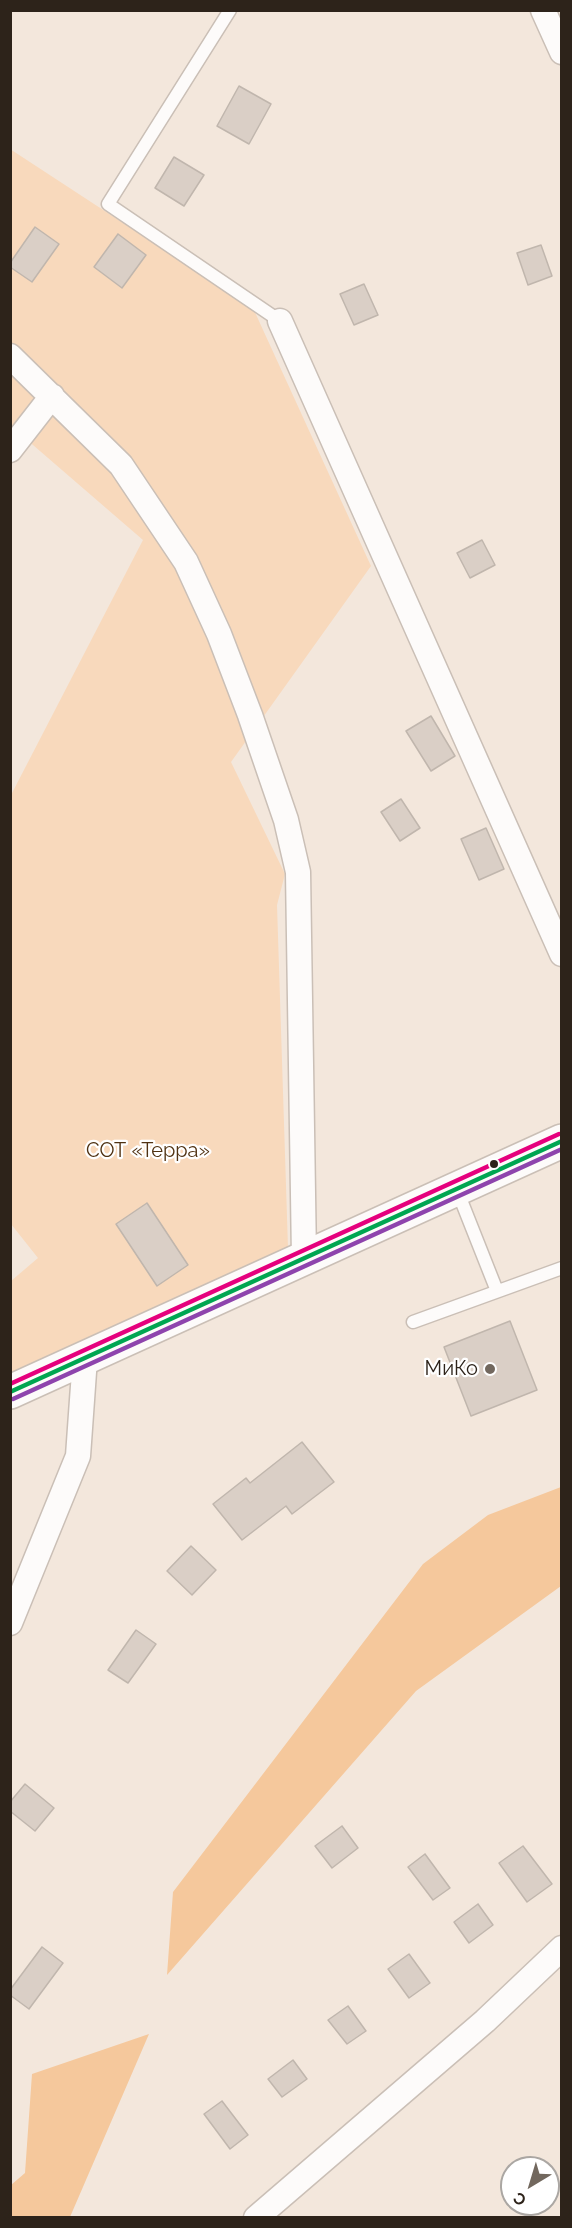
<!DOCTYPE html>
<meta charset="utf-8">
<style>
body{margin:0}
#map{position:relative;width:572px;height:2228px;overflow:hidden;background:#f3e7dc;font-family:Raleway,sans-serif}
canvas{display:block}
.frame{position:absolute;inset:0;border:12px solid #2d231a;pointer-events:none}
.north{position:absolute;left:500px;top:2156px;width:60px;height:60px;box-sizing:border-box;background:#fff;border:2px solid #aba7a3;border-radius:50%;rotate:218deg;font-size:16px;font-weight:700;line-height:24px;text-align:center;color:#2d231a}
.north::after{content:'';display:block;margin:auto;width:21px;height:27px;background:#72685e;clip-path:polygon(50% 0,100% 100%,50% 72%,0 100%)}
</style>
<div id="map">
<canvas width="572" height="2228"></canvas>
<div class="frame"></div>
<div class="north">С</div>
</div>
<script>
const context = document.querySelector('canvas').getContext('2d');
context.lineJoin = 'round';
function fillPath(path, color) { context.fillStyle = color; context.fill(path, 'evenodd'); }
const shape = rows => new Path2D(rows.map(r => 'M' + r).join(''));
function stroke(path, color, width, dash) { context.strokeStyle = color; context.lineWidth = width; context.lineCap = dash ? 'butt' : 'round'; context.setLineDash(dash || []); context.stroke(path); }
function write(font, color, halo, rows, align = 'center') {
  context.font = font + ' Raleway,sans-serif'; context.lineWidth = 4.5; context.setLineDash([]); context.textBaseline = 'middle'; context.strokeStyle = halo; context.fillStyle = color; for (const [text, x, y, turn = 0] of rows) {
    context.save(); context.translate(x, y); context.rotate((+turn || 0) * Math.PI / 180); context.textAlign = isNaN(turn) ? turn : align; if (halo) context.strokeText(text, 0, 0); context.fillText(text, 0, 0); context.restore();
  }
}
fillPath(shape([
 [10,149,253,308,371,566,231,762,285,874,277,905,288,1248,11,1376,11,1281,38,1258,11,1224,11,795,143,540,11,426]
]), '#f8d9bc');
fillPath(shape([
 [561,1487,561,1586,416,1691,167,1975,173,1892,423,1564,488,1515],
 [149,2034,70,2217,11,2217,11,2185,25,2173,32,2074]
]), '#f5c89c');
const building = shape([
 [239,86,271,104,249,144,217,126,239,86],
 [174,157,204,175,184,206,155,188,174,157],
 [35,227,59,244,32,282,10,267,10,263,35,227],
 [118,234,146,255,122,288,94,267,118,234],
 [541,245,552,276,528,285,517,253,541,245],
 [364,284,378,315,354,325,340,294,364,284],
 [482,540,495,565,470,578,457,553,482,540],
 [431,716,455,756,431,771,406,731,431,716],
 [401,799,420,828,400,841,381,812,401,799],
 [486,828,504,869,479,880,461,839,486,828],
 [147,1203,188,1265,157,1286,116,1224,147,1203],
 [510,1321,537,1390,471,1416,444,1347,510,1321],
 [302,1442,334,1482,292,1514,286,1506,242,1540,213,1504,246,1478,250,1483,302,1442],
 [191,1546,216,1570,192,1595,167,1571,191,1546],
 [136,1630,156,1644,128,1683,108,1670,136,1630],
 [25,1784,54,1808,35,1831,10,1811,10,1802,25,1784],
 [342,1826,358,1848,332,1868,315,1846,342,1826],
 [523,1846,552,1884,527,1902,499,1863,523,1846],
 [425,1854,450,1888,433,1900,408,1867,425,1854],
 [478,1904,493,1925,469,1943,454,1922,478,1904],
 [42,1947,63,1963,29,2009,10,1995,10,1990,42,1947],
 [409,1954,430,1983,409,1998,388,1969,409,1954],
 [348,2006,366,2031,347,2044,328,2020,348,2006],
 [293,2060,307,2079,282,2097,268,2079,293,2060],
 [222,2101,248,2135,230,2149,204,2114,222,2101]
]);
fillPath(building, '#dacfc6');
stroke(building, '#c0b6ad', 1.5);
const lane = shape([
 [230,10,108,204,280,321],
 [457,1190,497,1291],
 [413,1322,562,1268]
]);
const street = shape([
 [543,10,562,52],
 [280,321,562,954],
 [10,356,121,465,186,562,219,634,250,715,286,820,298,872,304,1258],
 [10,450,52,396],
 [10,1623,78,1456,85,1358],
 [256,2218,485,2021,562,1948]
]);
const secondary = shape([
 [10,1392,562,1141]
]);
stroke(lane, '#cabfb6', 15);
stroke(street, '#cabfb6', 27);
stroke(secondary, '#cabfb6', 36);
stroke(lane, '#fdfbfa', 12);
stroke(street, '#fdfbfa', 24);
stroke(secondary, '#fdfbfa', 33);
stroke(shape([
 [10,1392,562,1141]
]), '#00a651', 4.5);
stroke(shape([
 [13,1399,562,1149]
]), '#8e44ad', 4.5);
stroke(shape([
 [10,1384,559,1134]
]), '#e5007d', 4.5);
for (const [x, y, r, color] of [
 [494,1164,5,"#2d231a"],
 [490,1369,6,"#72685e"]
]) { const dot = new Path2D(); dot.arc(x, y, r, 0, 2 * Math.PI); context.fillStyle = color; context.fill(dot); stroke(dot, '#fff', 2); }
write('20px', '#503212', '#fff', [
 ["СОТ «Терра»",148,1151]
]);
write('20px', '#2d231a', '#fff', [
 ["МиКо",478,1369]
], 'right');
</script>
